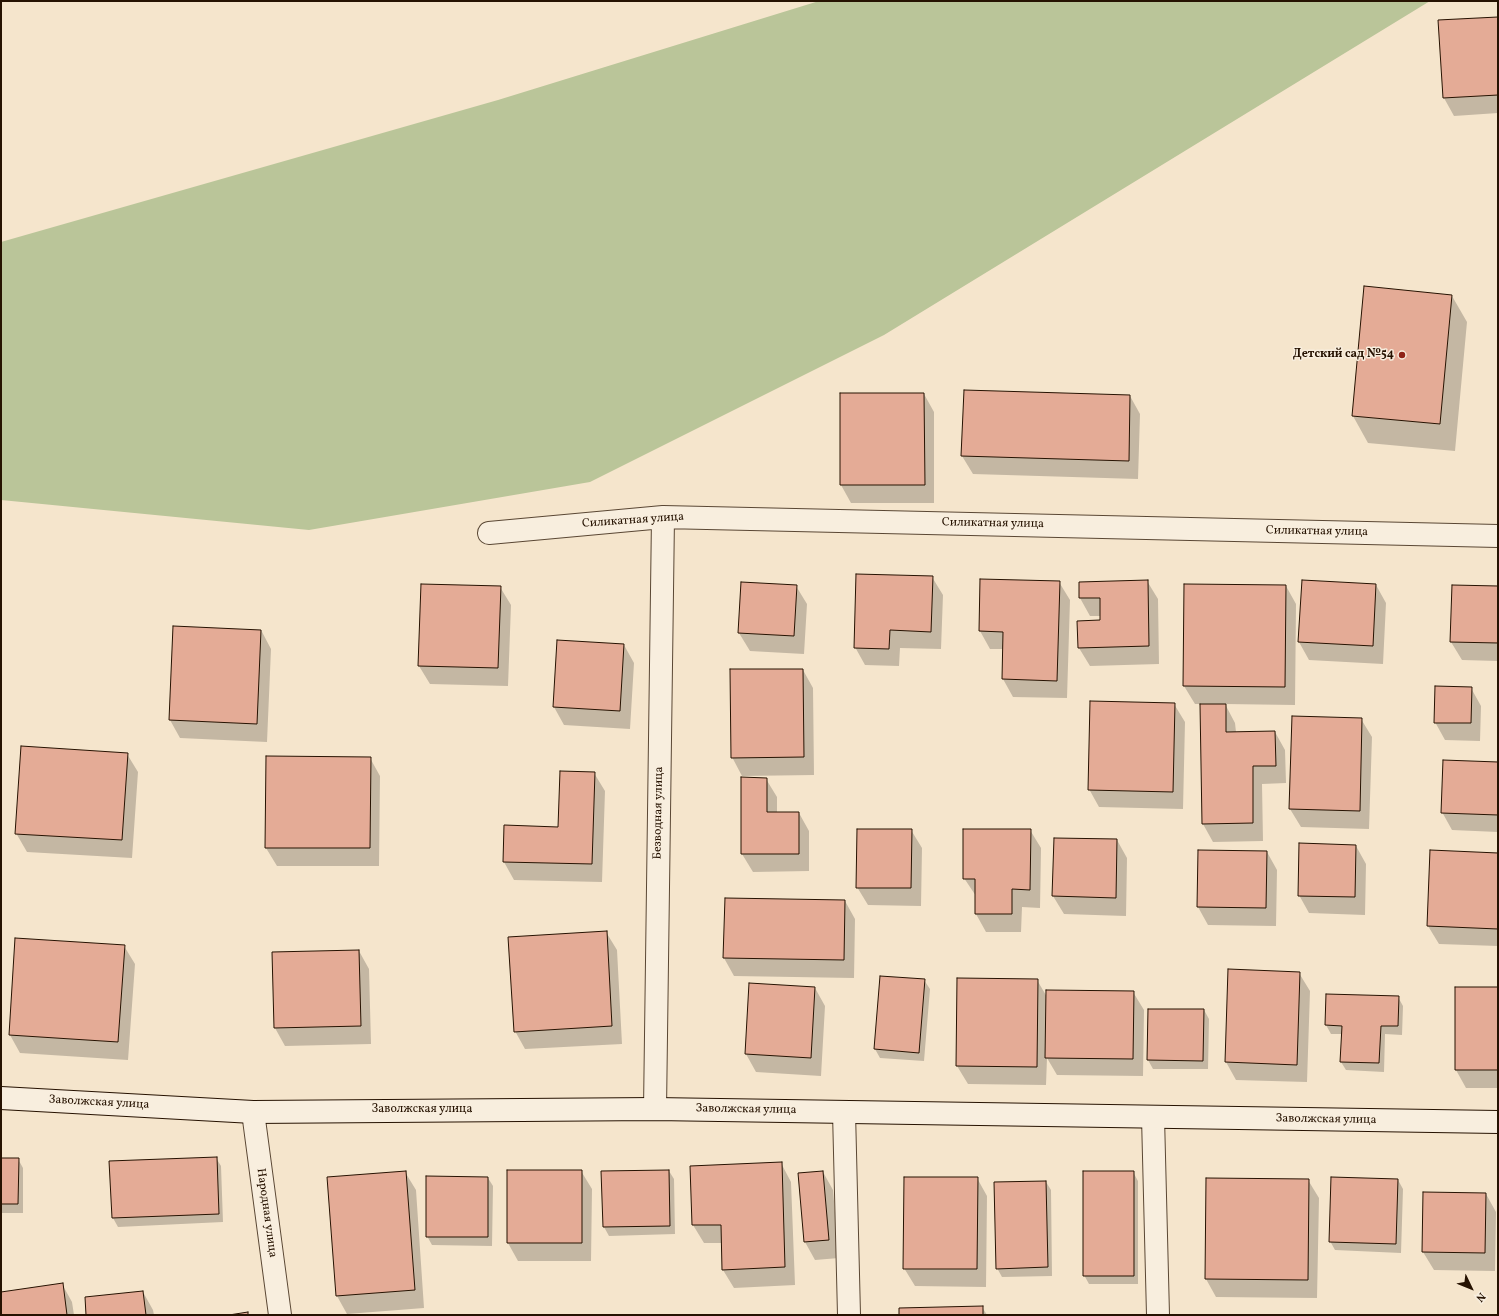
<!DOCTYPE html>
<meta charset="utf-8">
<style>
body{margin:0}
#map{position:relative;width:1499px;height:1316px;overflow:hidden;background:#f5e5cc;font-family:Vollkorn,serif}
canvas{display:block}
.frame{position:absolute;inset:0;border:2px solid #261201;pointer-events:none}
.north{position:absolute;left:1451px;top:1268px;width:40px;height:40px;-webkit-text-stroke:3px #f8eede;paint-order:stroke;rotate:133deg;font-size:11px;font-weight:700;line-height:16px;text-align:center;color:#261201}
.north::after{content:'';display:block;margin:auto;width:14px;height:18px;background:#261201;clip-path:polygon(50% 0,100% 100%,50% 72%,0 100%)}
</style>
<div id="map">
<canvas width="1499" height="1316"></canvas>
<div class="frame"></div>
<div class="north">N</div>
</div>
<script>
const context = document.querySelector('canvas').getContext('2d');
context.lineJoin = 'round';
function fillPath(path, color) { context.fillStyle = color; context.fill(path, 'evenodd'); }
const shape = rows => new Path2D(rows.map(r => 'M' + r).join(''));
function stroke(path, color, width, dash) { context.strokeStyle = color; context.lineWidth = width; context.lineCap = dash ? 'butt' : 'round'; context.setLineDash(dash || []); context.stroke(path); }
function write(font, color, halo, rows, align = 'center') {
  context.font = font + ' Vollkorn,serif'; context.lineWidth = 3; context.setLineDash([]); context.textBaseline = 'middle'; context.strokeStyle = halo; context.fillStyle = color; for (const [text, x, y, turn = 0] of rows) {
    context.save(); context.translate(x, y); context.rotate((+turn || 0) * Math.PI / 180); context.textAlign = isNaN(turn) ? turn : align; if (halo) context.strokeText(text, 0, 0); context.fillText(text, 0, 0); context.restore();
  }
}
fillPath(shape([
 [819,1,1430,1,884,335,590,482,309,530,1,500,1,242,498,100]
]), '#bac599');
fillPath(shape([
 [1498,18,1498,113,1454,116,1444,98],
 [1452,296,1467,322,1455,451,1368,443,1353,416],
 [965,391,1130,396,1140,414,1138,479,973,474,962,456],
 [924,394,934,412,934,503,851,503,841,485],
 [932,577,943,595,941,649,900,648,899,666,865,665,855,647],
 [1147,581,1158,599,1159,664,1090,666,1079,648,1101,621,1101,616,1090,616,1080,598,1080,583],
 [1059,582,1070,600,1067,698,1013,697,1003,679,1003,649,990,649,980,631],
 [742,583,796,586,807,604,804,654,750,651,739,633],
 [1376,585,1386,603,1383,664,1309,660,1299,642],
 [1286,586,1296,604,1295,705,1225,704,1235,723,1236,732,1275,732,1285,750,1286,783,1262,784,1263,841,1213,842,1203,824,1201,704,1195,704,1184,686],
 [500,587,511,605,508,686,430,684,419,666],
 [1498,587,1498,661,1462,660,1451,642],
 [173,627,261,630,271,649,267,742,180,738,170,720],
 [624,645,634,663,630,729,564,725,554,707],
 [803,670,813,688,814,775,742,776,732,757],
 [1471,688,1481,706,1480,741,1445,740,1435,722],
 [1174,704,1185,722,1183,809,1099,807,1089,789],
 [1361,719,1372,737,1369,829,1301,827,1290,809],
 [127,754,138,772,132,858,27,852,16,833],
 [370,758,380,776,379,866,277,866,266,848],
 [1498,763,1498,832,1452,830,1442,812],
 [594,773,605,791,602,882,514,880,504,862,559,828],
 [766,779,777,797,777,813,799,813,809,831,809,871,753,872,742,854],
 [911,830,922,848,921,906,868,905,857,887],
 [1030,830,1041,848,1040,908,1022,907,1021,932,986,932,976,914,976,896,964,878],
 [1117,840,1127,858,1126,916,1064,914,1053,896],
 [1356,846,1366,864,1365,915,1309,913,1299,895],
 [1267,852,1277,870,1276,926,1208,925,1198,907],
 [1498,854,1498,946,1439,944,1428,926],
 [845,901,855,919,854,978,734,976,724,958],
 [606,932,617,950,622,1044,525,1049,515,1031],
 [124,946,135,964,128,1060,20,1053,10,1035],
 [359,951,369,969,371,1044,285,1046,275,1028,273,953],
 [1299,973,1310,991,1307,1082,1236,1080,1226,1062],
 [924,980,930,989,924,1061,880,1058,875,1049],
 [1037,980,1047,997,1133,992,1144,1010,1143,1076,1057,1075,1047,1058,1046,1085,968,1084,957,1066],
 [815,988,825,1006,821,1076,756,1072,746,1054],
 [1498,988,1498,1088,1466,1088,1456,1070],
 [1398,997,1403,1006,1402,1035,1385,1034,1384,1072,1346,1070,1341,1062,1342,1034,1331,1034,1326,1025],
 [1204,1010,1209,1019,1208,1069,1153,1069,1148,1060],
 [216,1158,221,1166,223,1222,118,1227,113,1218,110,1162],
 [1,1159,18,1159,23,1168,23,1213,1,1213],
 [781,1163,791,1182,795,1285,734,1288,723,1270,722,1243,704,1243,693,1225,691,1167],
 [581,1171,592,1189,591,1261,518,1261,508,1243],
 [669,1171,674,1179,675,1234,609,1236,604,1227],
 [405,1172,416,1190,424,1308,347,1314,337,1296,328,1178],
 [823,1172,833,1190,839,1258,815,1260,805,1242],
 [1133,1172,1138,1181,1138,1284,1089,1284,1084,1275],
 [488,1178,493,1186,492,1246,432,1245,427,1236],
 [977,1178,987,1196,986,1287,915,1286,904,1268],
 [1207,1179,1308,1180,1319,1198,1317,1298,1216,1297,1206,1279],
 [1398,1180,1403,1189,1401,1253,1335,1250,1330,1241],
 [1046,1182,1051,1190,1052,1276,1002,1277,997,1268],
 [1486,1194,1496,1212,1495,1271,1434,1270,1423,1252],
 [62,1284,72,1302,74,1315,1,1315,1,1293],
 [143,1292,153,1310,154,1315,88,1315],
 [982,1307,987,1315,900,1315]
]), '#0003');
const building = shape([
 [1498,17,1498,95,1443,98,1438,20,1498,17],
 [1364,286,1452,295,1440,424,1352,416,1364,286],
 [964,390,1130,395,1129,461,961,456,964,390],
 [840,393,924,393,925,485,840,485,840,393],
 [856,574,933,576,931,632,890,630,889,649,854,648,856,574],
 [980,579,1060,581,1057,681,1002,679,1003,632,979,631,980,579],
 [1148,580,1149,646,1078,648,1077,621,1100,620,1100,598,1079,598,1079,582,1148,580],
 [1302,580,1376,584,1373,646,1298,642,1302,580],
 [741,582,797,585,794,636,738,633,741,582],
 [421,584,501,586,498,668,418,666,421,584],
 [1184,584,1286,585,1285,687,1183,686,1184,584],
 [1452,585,1498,586,1498,643,1450,642,1452,585],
 [173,626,261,630,257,724,169,720,173,626],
 [557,640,624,644,620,711,553,707,557,640],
 [730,669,803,669,804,757,731,758,730,669],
 [1435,686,1472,687,1471,723,1434,723,1435,686],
 [1090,701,1175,703,1173,792,1088,790,1090,701],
 [1200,704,1226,704,1226,732,1275,731,1276,766,1253,766,1253,823,1202,824,1200,704],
 [1292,716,1362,718,1360,811,1289,809,1292,716],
 [21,746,128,753,122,840,15,834,21,746],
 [266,756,371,757,370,848,265,848,266,756],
 [1443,760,1498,762,1498,815,1441,813,1443,760],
 [560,771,595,772,592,864,503,862,504,825,558,827,560,771],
 [741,777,767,778,767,812,799,812,799,854,741,854,741,777],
 [857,829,912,829,911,888,856,888,857,829],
 [963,829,1031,829,1030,890,1012,889,1012,914,975,914,975,879,963,879,963,829],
 [1054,838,1117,839,1116,898,1052,896,1054,838],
 [1299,843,1356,845,1355,897,1298,896,1299,843],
 [1198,850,1267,851,1266,908,1197,907,1198,850],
 [1430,850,1498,853,1498,929,1427,926,1430,850],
 [725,898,845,900,844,960,723,958,725,898],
 [607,931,612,1026,514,1032,508,937,607,931],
 [15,938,125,945,118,1042,9,1035,15,938],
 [359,950,361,1026,274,1028,272,952,359,950],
 [1228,969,1300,972,1297,1065,1225,1062,1228,969],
 [880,976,925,979,919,1053,874,1049,880,976],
 [957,978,1038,979,1037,1067,956,1066,957,978],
 [749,983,815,987,811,1058,745,1054,749,983],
 [1455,987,1498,987,1498,1070,1455,1070,1455,987],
 [1046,990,1134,991,1133,1059,1045,1058,1046,990],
 [1326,994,1399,996,1398,1026,1381,1026,1379,1063,1340,1062,1342,1026,1325,1025,1326,994],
 [1148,1009,1204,1009,1203,1061,1147,1060,1148,1009],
 [217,1157,219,1214,112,1218,109,1161,217,1157],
 [1,1158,19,1158,18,1204,1,1204,1,1158],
 [782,1162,785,1267,722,1270,721,1225,692,1225,690,1166,782,1162],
 [507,1170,582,1170,582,1243,507,1243,507,1170],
 [669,1170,670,1226,603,1227,601,1171,669,1170],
 [406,1171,415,1290,336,1296,327,1177,406,1171],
 [823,1171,829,1240,804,1242,798,1173,823,1171],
 [1083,1171,1134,1171,1134,1276,1083,1276,1083,1171],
 [426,1176,488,1177,488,1237,426,1237,426,1176],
 [904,1177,978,1177,977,1269,903,1269,904,1177],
 [1331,1177,1398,1179,1396,1244,1329,1242,1331,1177],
 [1206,1178,1309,1179,1308,1280,1205,1279,1206,1178],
 [1046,1181,1048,1267,996,1269,994,1182,1046,1181],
 [1423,1192,1486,1193,1485,1253,1422,1252,1423,1192],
 [63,1283,67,1315,1,1315,1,1292,63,1283],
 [143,1291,146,1315,86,1315,85,1297,143,1291],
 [983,1306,983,1315,899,1315,899,1308,983,1306],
 [248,1312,248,1315,229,1315,248,1312]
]);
fillPath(building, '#e4ab96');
stroke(building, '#261201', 1);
const minor = shape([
 [489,533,663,517,1498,536],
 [655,1109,663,517],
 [253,1112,280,1315],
 [844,1112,849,1315],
 [1153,1117,1158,1315]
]);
const secondary = shape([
 [1,1098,253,1112,655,1109,1498,1122]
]);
stroke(minor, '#5a4734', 24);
stroke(secondary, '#261201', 24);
stroke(minor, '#f8eede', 22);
stroke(secondary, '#f8eede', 22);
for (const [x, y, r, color] of [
 [1402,355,4,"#8f2418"]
]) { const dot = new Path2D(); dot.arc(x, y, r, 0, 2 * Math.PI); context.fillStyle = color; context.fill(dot); stroke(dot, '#f8eede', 1.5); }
write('bold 12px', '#261201', '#f8eede', [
 ["Детский сад №54",1394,355]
], 'right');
write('12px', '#261201', '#f8eede', [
 ["Силикатная улица",633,521,-4],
 ["Силикатная улица",993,524,1],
 ["Силикатная улица",1317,532,1],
 ["Безводная улица",659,813,-89],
 ["Заволжская улица",99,1103,3],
 ["Заволжская улица",422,1110],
 ["Заволжская улица",746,1110,1],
 ["Заволжская улица",1326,1120,1],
 ["Народная улица",266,1213,82]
]);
</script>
